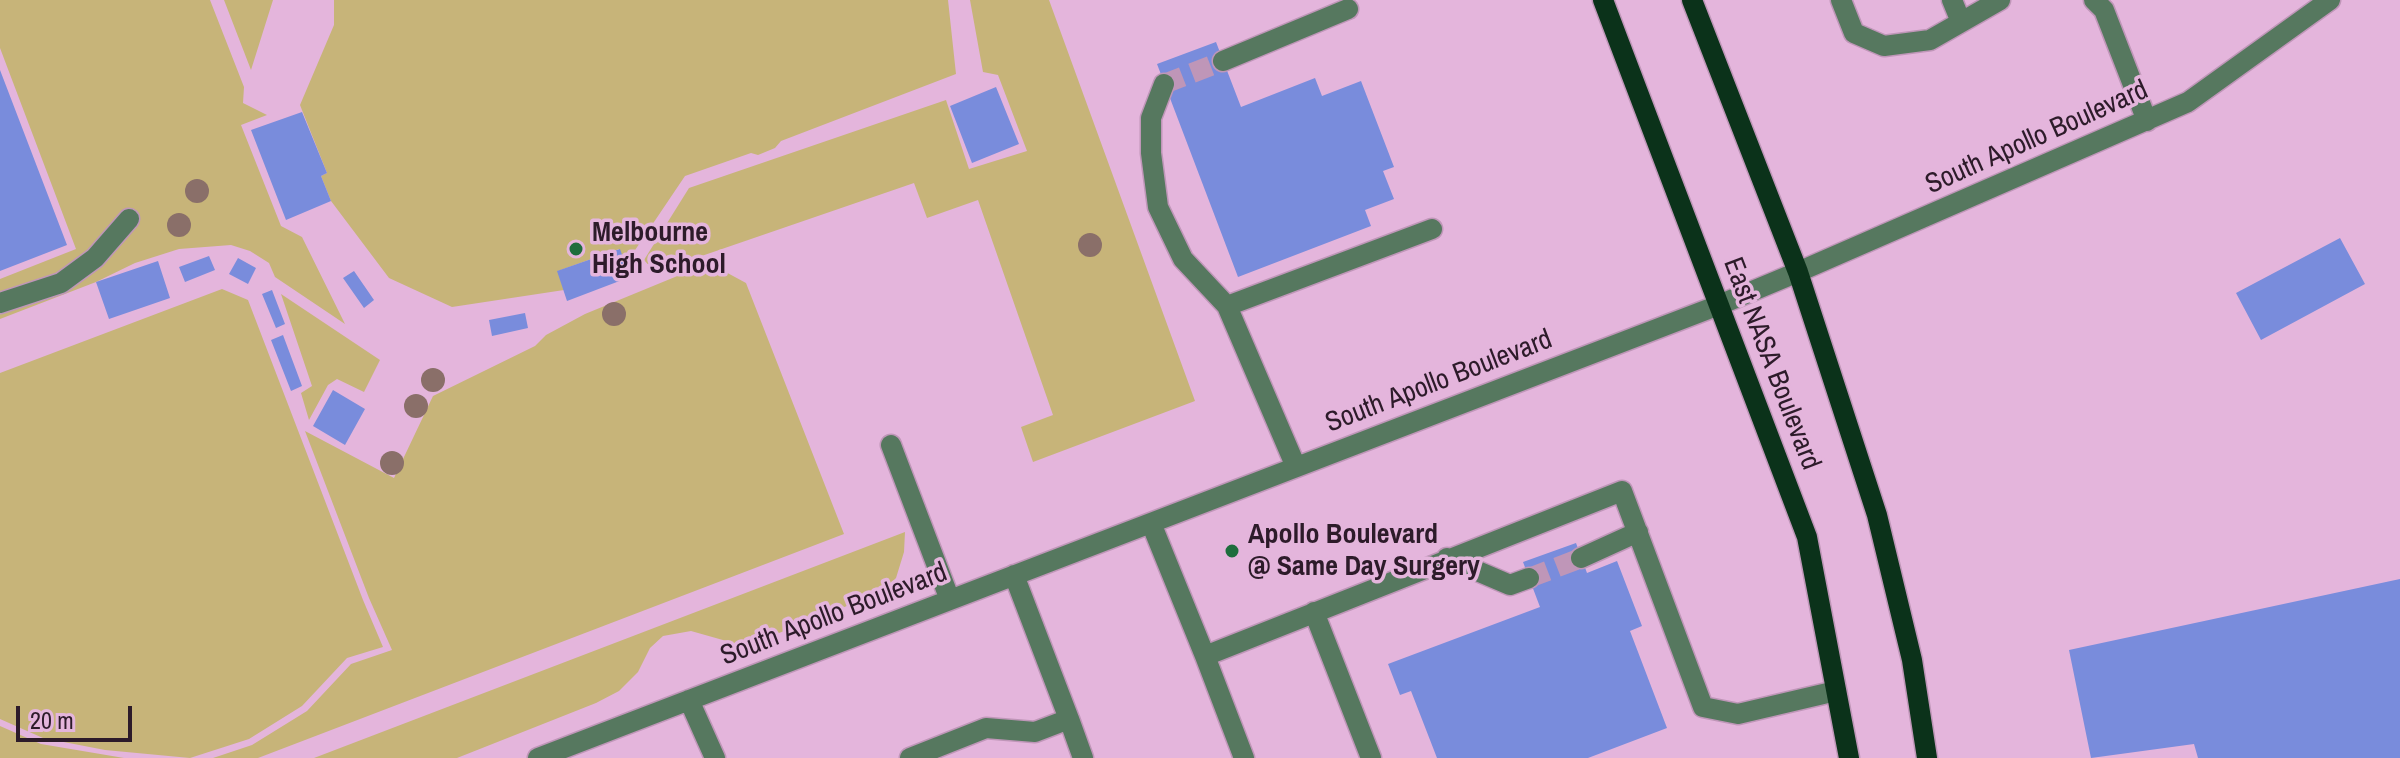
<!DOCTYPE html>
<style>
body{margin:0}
#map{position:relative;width:2400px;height:758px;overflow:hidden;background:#e4b5dc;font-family:"Archivo Narrow",sans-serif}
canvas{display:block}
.scale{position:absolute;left:16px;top:706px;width:116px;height:36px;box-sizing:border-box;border:4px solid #2d1b2a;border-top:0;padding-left:10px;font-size:24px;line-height:28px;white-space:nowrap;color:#2d1b2a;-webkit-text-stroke:6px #e4b5dc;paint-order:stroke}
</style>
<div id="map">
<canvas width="2400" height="758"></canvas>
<div class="scale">20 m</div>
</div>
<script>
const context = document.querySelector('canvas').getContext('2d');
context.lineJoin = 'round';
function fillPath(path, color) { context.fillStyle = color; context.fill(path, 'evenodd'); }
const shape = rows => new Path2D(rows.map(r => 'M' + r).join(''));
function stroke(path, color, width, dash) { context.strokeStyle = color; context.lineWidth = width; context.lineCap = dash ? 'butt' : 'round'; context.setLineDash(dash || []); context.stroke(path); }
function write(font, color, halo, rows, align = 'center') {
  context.font = font + ' "Archivo Narrow",sans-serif'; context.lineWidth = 7; context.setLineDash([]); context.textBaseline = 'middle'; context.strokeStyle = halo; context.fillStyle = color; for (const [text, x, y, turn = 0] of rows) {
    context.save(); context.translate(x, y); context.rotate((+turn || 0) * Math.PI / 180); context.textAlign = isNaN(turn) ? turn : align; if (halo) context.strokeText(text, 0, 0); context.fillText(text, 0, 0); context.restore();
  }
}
fillPath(shape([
 [0,0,210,0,244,87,243,103,267,115,241,125,281,226,302,237,345,324,275,277,269,263,250,251,231,245,179,249,135,263,96,282,0,319,0,279,76,249,0,48],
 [224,0,273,0,251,70],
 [334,0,948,0,956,74,781,141,775,148,758,155,751,153,685,176,625,265,619,249,558,271,564,290,452,307,389,278,331,201,321,176,327,173,300,105,334,25],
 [970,0,1049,0,1195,401,1033,462,1021,427,1053,415,978,200,927,218,914,183,655,272,644,260,689,188,946,100,969,169,1027,151,998,75,983,72],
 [709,263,746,283,844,534,258,758,213,758,252,745,307,711,351,664,392,650,369,598,305,431,394,478,433,396,535,346,546,335,585,314],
 [222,289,248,300,363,600,383,647,347,658,302,706,249,739,190,758,105,750,43,738,0,719,0,373],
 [281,294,380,360,364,392,337,379,328,385,309,420,301,393,312,386],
 [905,532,904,552,896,578,882,592,759,641,737,644,691,631,663,636,650,648,638,672,619,691,596,703,457,758,314,758],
 [0,726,41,744,124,758,0,758]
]), '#c7b479');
fillPath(shape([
 [1216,42,1241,107,1315,78,1322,96,1361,81,1394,167,1383,171,1394,199,1365,210,1371,226,1238,277,1157,64],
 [0,70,67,245,0,271],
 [996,87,1019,144,972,163,950,106],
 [302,112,327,173,321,176,331,201,286,220,251,130],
 [2340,238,2365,284,2261,340,2236,293],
 [620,249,630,277,567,301,557,271],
 [209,256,215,270,185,282,179,267],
 [238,258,256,268,248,284,229,274],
 [158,261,170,298,109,319,96,282],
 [354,271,374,300,364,308,343,278],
 [272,290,285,324,276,328,262,294],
 [525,313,528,328,492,336,489,320],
 [283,335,302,386,291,391,271,340],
 [333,390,365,409,345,445,313,426],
 [1576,543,1587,573,1617,561,1642,626,1630,631,1667,728,1588,758,1437,758,1411,691,1400,695,1388,664,1540,607,1523,562],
 [2400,579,2400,758,2198,758,2194,744,2091,758,2069,650]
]), '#798cdc');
stroke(shape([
 [1164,84,1223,61],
 [1529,578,1581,558]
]), '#bf96b8', 20, [20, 10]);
const minor = shape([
 [1841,0,1854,33,1884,46,1930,40,2000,0],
 [1952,0,1961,22],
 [2094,0,2104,10,2147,121],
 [1223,61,1348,9],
 [1164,84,1151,118,1151,153,1158,207,1183,259,1227,306],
 [0,303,61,283,95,258,129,219],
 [891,445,950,600],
 [1296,467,1227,306,1432,229],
 [1151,523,1205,656,1622,491,1703,707,1738,714,1836,691],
 [1447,558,1510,585,1529,578],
 [1581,558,1638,532],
 [1314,612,1371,758],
 [1205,656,1244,758],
 [689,700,715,758],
 [1069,719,1083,758],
 [538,758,1719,305,1798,272,2188,102,2330,0],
 [910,758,986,728,1035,732,1069,719,1014,575]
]);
const major = shape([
 [1603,0,1807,537,1849,758],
 [1692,0,1798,272,1877,515,1912,660,1927,758]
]);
stroke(minor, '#bf96b8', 23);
stroke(major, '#bf96b8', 23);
stroke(minor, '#56785f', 20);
stroke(major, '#0b321a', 20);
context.fillStyle = '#8a6f69';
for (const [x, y] of [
 [197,191],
 [179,225],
 [1090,245],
 [614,314],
 [433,380],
 [416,406],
 [392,463]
]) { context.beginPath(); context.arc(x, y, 12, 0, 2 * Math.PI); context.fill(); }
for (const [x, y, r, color] of [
 [576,249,8,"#1e6d3d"],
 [1232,551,8,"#1e6d3d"]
]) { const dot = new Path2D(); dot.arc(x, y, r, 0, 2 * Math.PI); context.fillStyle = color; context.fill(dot); stroke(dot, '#e4b5dc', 3); }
write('28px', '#2d1b2a', '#e4b5dc', [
 ["South Apollo Boulevard",2037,138,-24],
 ["East NASA Boulevard",1771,364,69],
 ["South Apollo Boulevard",1439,382,-21],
 ["South Apollo Boulevard",834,615,-21]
]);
write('bold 28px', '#2d1b2a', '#e4b5dc', [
 ["Melbourne",592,233],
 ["High School",592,265],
 ["Apollo Boulevard",1248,535],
 ["@ Same Day Surgery",1248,567]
], 'left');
</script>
